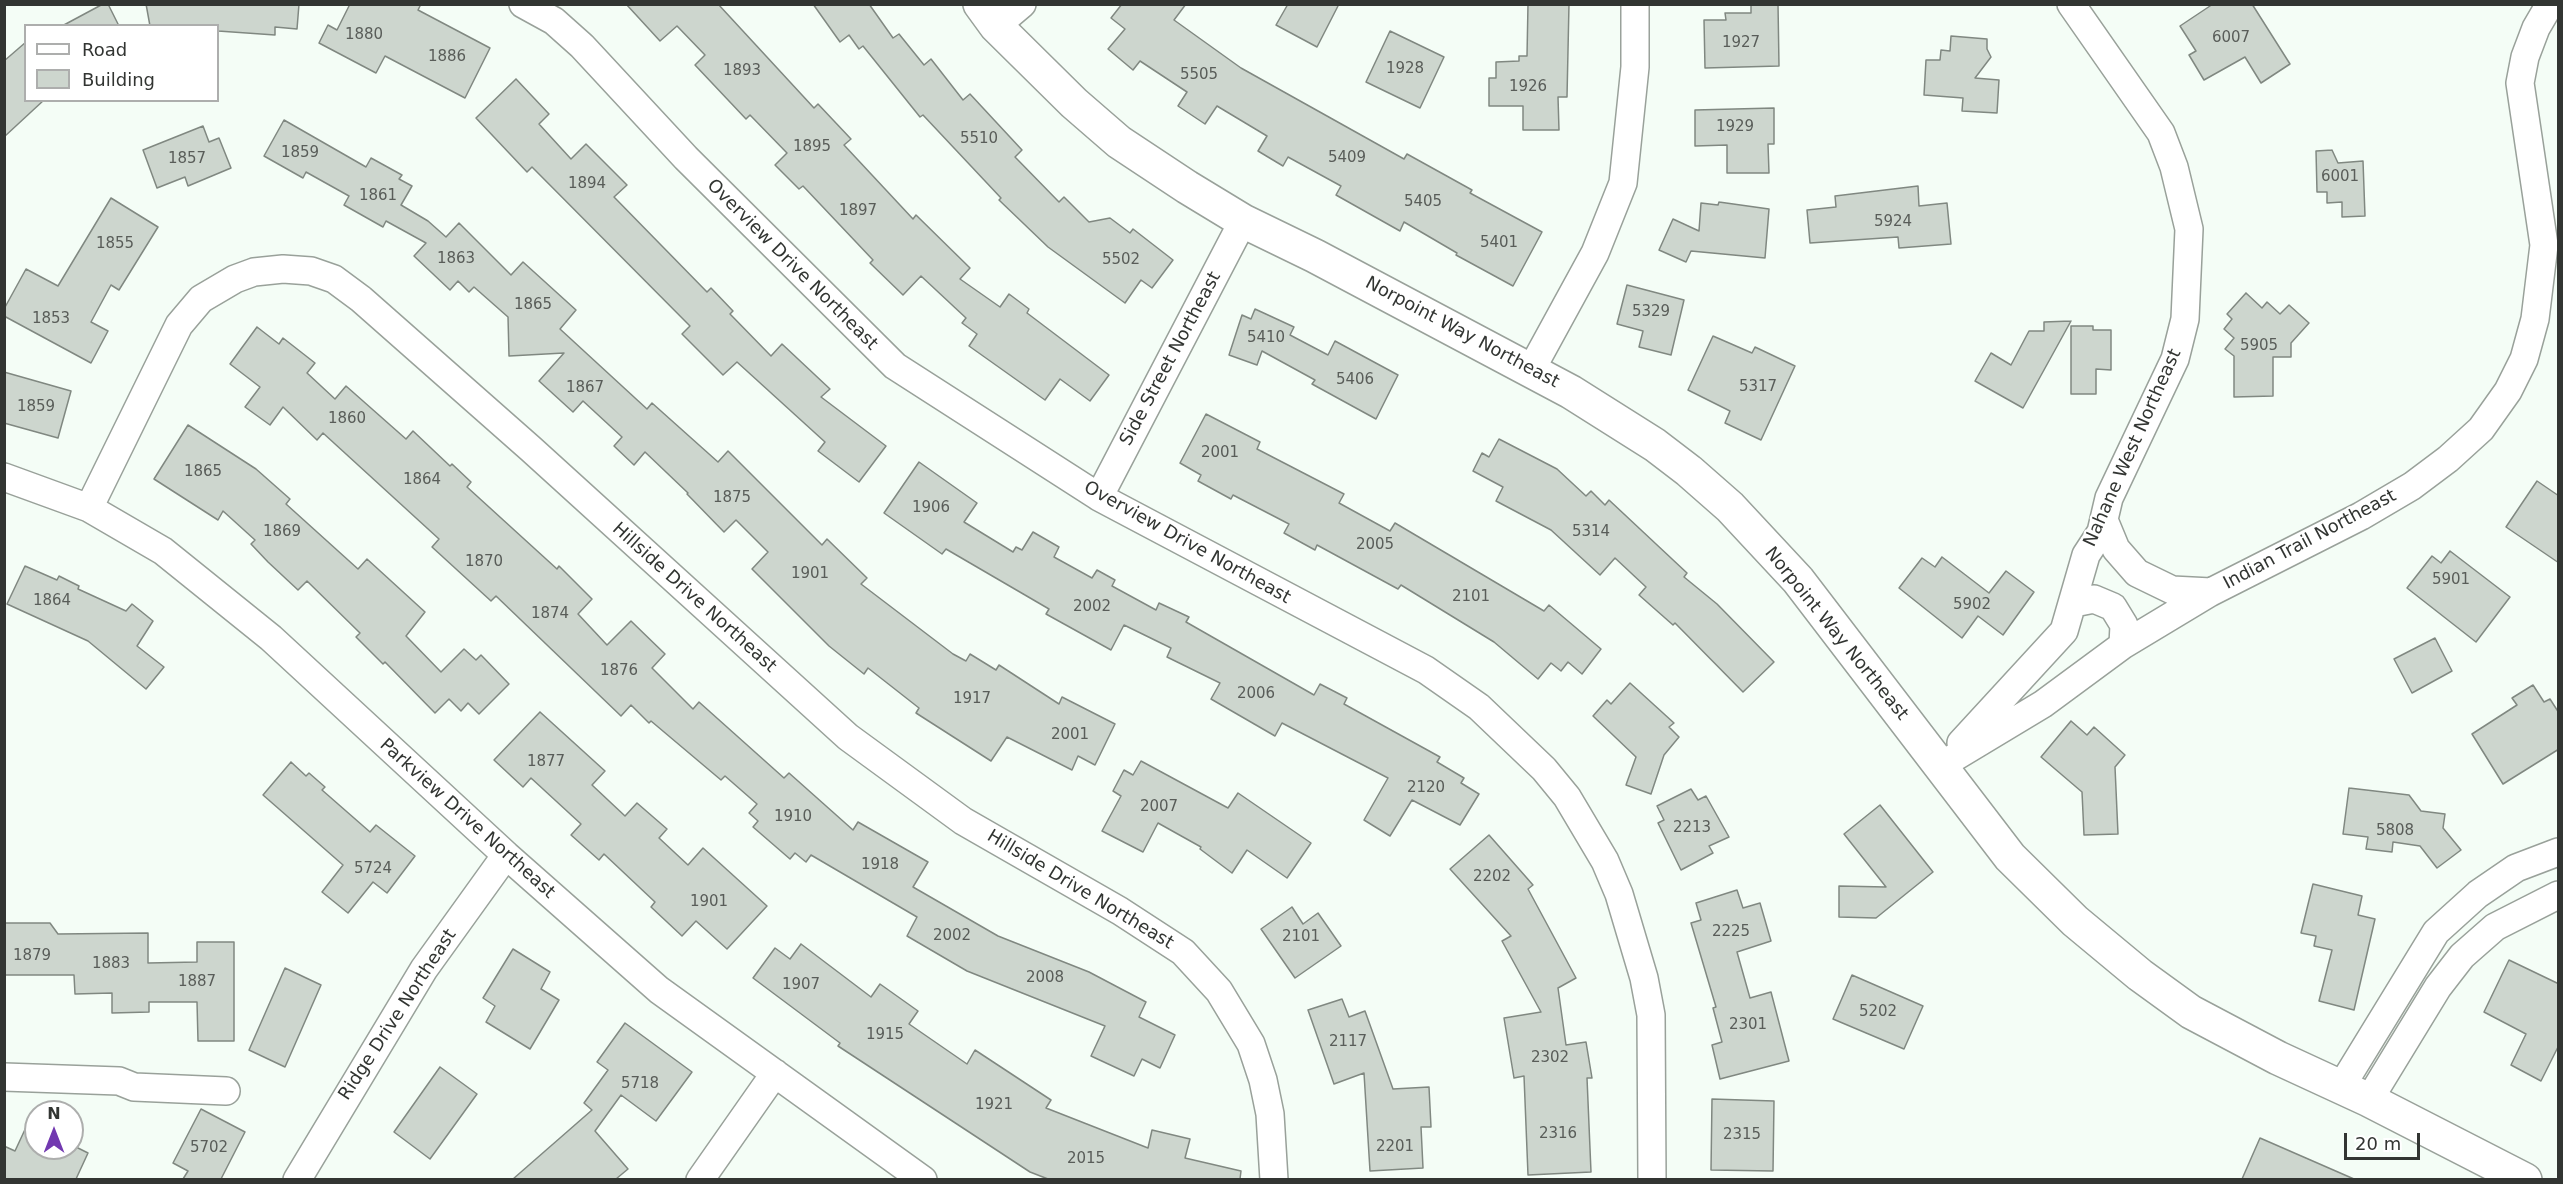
<!DOCTYPE html>
<style>
body{margin:0}
#map{position:relative;width:2563px;height:1184px;overflow:hidden;background:#f4fdf6;font-family:"DejaVu Sans",sans-serif}
canvas{display:block}
.frame{position:absolute;inset:0;border:6px solid #323532;pointer-events:none}
.legend{position:absolute;left:24px;top:24px;width:195px;height:78px;box-sizing:border-box;background:#fff;border:2px solid #adaead;margin:0;padding:8px 10px;list-style:none;font-size:18px;color:#323532}
.legend li{display:flex;align-items:center;gap:12px;height:30px}
.legend b{width:30px;border:2px solid #adaead}
.north{position:absolute;left:24px;top:1100px;width:60px;height:60px;box-sizing:border-box;background:#fff;border:2px solid #adaead;border-radius:50%;rotate:0deg;font-size:16px;font-weight:700;line-height:24px;text-align:center;color:#323532}
.north::after{content:'';display:block;margin:auto;width:21px;height:27px;background:#7239b0;clip-path:polygon(50% 0,100% 100%,50% 72%,0 100%)}
.scale{position:absolute;left:2344px;top:1133px;width:76px;height:27px;box-sizing:border-box;border:3px solid #323532;border-top:0;padding-left:8px;font-size:18px;line-height:21px;white-space:nowrap;color:#323532;-webkit-text-stroke:4px #fff;paint-order:stroke}
</style>
<div id="map">
<canvas width="2563" height="1184"></canvas>
<div class="frame"></div>
<ul class="legend">
<li><b style="height:8px;background:#fff"></b>Road</li>
<li><b style="height:16px;background:#cdd6ce"></b>Building</li>
</ul>
<div class="north">N</div>
<div class="scale">20 m</div>
</div>
<script>
const context = document.querySelector('canvas').getContext('2d');
context.lineJoin = 'round';
function fillPath(path, color) { context.fillStyle = color; context.fill(path, 'evenodd'); }
const shape = rows => new Path2D(rows.map(r => 'M' + r).join(''));
function stroke(path, color, width, dash) { context.strokeStyle = color; context.lineWidth = width; context.lineCap = dash ? 'butt' : 'round'; context.setLineDash(dash || []); context.stroke(path); }
function write(font, color, halo, rows, align = 'center') {
  context.font = font + ' "DejaVu Sans",sans-serif'; context.lineWidth = 4.5; context.setLineDash([]); context.textBaseline = 'middle'; context.strokeStyle = halo; context.fillStyle = color; for (const [text, x, y, turn = 0] of rows) {
    context.save(); context.translate(x, y); context.rotate((+turn || 0) * Math.PI / 180); context.textAlign = isNaN(turn) ? turn : align; if (halo) context.strokeText(text, 0, 0); context.fillText(text, 0, 0); context.restore();
  }
}
const building = shape([
 [103,4,108,4,119,26,62,26,103,4],
 [146,4,299,4,297,29,275,27,275,35,218,31,218,26,150,26,146,4],
 [350,4,421,4,418,10,490,48,465,98,385,56,376,73,319,43,328,25,337,30,350,4],
 [626,4,718,4,814,108,818,104,851,139,844,145,913,219,916,215,970,268,960,279,1000,307,1009,294,1029,309,1027,313,1109,375,1090,401,1060,379,1045,400,969,346,977,334,962,323,966,318,921,276,903,295,870,263,873,260,803,186,799,189,775,165,787,153,750,115,746,119,695,65,705,55,677,26,660,41,626,4],
 [813,4,869,4,893,38,899,34,924,65,931,59,963,100,970,94,1022,150,1015,157,1059,202,1064,197,1089,222,1110,218,1130,233,1133,229,1173,260,1152,288,1141,280,1125,303,1048,247,999,200,1001,198,923,115,920,117,863,46,859,49,849,35,840,42,813,4],
 [1122,4,1186,4,1174,20,1241,68,1404,159,1407,154,1472,190,1470,193,1542,232,1513,286,1456,255,1457,253,1404,222,1400,231,1336,195,1341,186,1288,157,1283,166,1258,151,1267,136,1217,106,1205,124,1178,106,1187,92,1140,61,1133,70,1108,49,1125,29,1111,18,1122,4],
 [1288,4,1339,4,1317,47,1276,25,1288,4],
 [1528,4,1569,4,1567,97,1558,97,1559,130,1523,130,1523,106,1489,106,1489,78,1496,78,1496,62,1519,61,1519,56,1527,56,1528,4],
 [1751,4,1778,4,1779,66,1705,68,1704,20,1726,20,1725,13,1751,13,1751,4],
 [2213,4,2252,4,2290,64,2261,83,2245,57,2204,80,2189,55,2196,51,2180,26,2213,4],
 [1390,31,1444,57,1420,108,1366,82,1390,31],
 [1951,36,1987,39,1987,49,1991,57,1975,78,1999,80,1997,113,1962,111,1963,98,1924,95,1926,60,1940,60,1941,50,1950,51,1951,36],
 [26,42,26,100,44,100,4,137,4,61,26,42],
 [516,79,549,114,539,124,571,159,586,144,627,185,614,197,707,292,711,288,733,311,730,314,771,356,782,344,830,389,821,397,886,446,859,482,818,451,825,442,737,362,723,375,682,334,690,326,532,167,527,172,476,118,516,79],
 [1774,108,1774,144,1768,144,1769,173,1727,173,1727,145,1695,146,1695,110,1774,108],
 [284,120,366,167,371,158,402,175,399,179,412,186,401,205,428,221,446,237,459,223,511,275,523,262,576,310,560,329,647,409,652,403,718,462,728,451,822,545,827,539,867,578,861,584,953,654,966,661,970,654,996,670,999,665,1059,704,1062,697,1115,724,1095,765,1078,756,1072,770,1007,737,991,761,916,713,919,708,868,668,864,674,829,646,752,569,768,552,736,520,724,532,687,494,688,493,645,452,634,465,614,446,622,437,583,401,573,412,539,381,564,353,509,356,508,317,474,287,469,292,458,281,450,290,414,256,426,243,386,221,383,227,344,205,349,196,306,172,303,178,264,156,284,120],
 [203,126,209,142,219,138,231,168,188,186,185,177,157,188,143,150,203,126],
 [2332,150,2338,163,2363,161,2365,216,2342,217,2342,202,2327,203,2327,192,2317,192,2316,151,2332,150],
 [1918,186,1919,206,1947,203,1951,244,1899,248,1898,237,1810,243,1807,210,1836,207,1835,196,1918,186],
 [111,198,158,227,119,290,111,285,91,322,108,331,91,363,4,316,4,309,26,269,58,286,111,198],
 [1719,202,1769,209,1765,258,1691,251,1686,262,1659,250,1673,219,1699,231,1701,203,1718,205,1719,202],
 [1627,285,1684,300,1671,355,1639,347,1643,331,1617,324,1627,285],
 [2246,293,2262,308,2267,302,2280,314,2289,305,2309,323,2291,343,2291,357,2273,357,2273,396,2234,397,2234,356,2225,349,2234,338,2224,329,2232,319,2227,314,2246,293],
 [1255,309,1294,327,1290,335,1328,355,1335,341,1398,375,1376,419,1312,384,1315,380,1262,351,1257,365,1229,355,1242,315,1251,319,1255,309],
 [2071,321,2023,408,1975,381,1991,353,2011,365,2029,331,2044,331,2044,322,2071,321],
 [2071,326,2093,326,2093,330,2111,330,2111,370,2096,369,2096,394,2071,394,2071,326],
 [257,327,279,344,283,338,315,363,307,373,335,399,346,386,406,439,413,431,450,466,452,464,471,482,467,487,557,569,559,566,592,599,578,614,607,645,631,621,665,654,652,668,693,709,699,702,784,778,789,773,853,830,858,822,928,862,913,887,998,936,1089,972,1146,1002,1139,1017,1175,1035,1160,1068,1142,1059,1134,1076,1091,1056,1105,1026,967,971,907,936,917,917,811,855,806,862,795,853,790,859,753,827,758,821,749,813,757,804,725,776,721,780,651,721,649,723,631,705,621,716,496,596,491,601,432,547,439,539,323,433,317,440,283,407,270,425,245,407,260,387,230,364,257,327],
 [1713,336,1752,353,1755,347,1795,366,1761,440,1725,423,1730,411,1688,390,1713,336],
 [4,372,71,391,58,438,4,423,4,372],
 [1206,414,1260,442,1257,449,1344,494,1339,503,1390,531,1395,523,1544,611,1549,605,1601,649,1582,674,1568,662,1561,671,1551,663,1538,679,1494,642,1401,585,1398,589,1317,545,1315,550,1284,533,1289,524,1233,495,1231,499,1198,481,1201,475,1180,463,1206,414],
 [188,425,256,469,290,499,286,504,358,569,367,559,425,612,406,636,441,672,464,649,476,660,481,655,509,684,479,714,468,703,461,711,449,699,435,713,385,662,383,664,356,637,360,633,307,581,298,590,268,562,251,544,255,540,223,511,218,520,154,479,188,425],
 [1499,439,1557,469,1586,496,1591,491,1605,505,1609,500,1687,573,1684,577,1717,604,1774,662,1743,692,1675,623,1673,625,1639,595,1646,587,1615,558,1600,575,1551,530,1496,501,1503,487,1473,471,1482,453,1489,457,1499,439],
 [919,462,977,503,964,522,1013,552,1016,547,1022,550,1033,532,1059,547,1054,557,1092,578,1097,570,1115,580,1112,586,1156,610,1159,603,1189,617,1186,622,1314,695,1320,684,1347,698,1344,704,1440,757,1437,762,1464,778,1461,783,1479,794,1460,825,1412,800,1390,836,1364,820,1388,778,1282,723,1275,736,1211,699,1220,683,1167,657,1171,648,1124,625,1111,650,1046,614,1049,609,946,549,942,554,884,513,919,462],
 [2537,481,2559,496,2559,563,2506,527,2537,481],
 [2450,551,2510,597,2476,642,2407,588,2432,556,2441,563,2450,551],
 [1942,557,1989,593,2006,571,2034,592,2003,635,1978,616,1962,638,1899,588,1922,558,1935,567,1942,557],
 [25,566,57,580,59,576,79,586,78,589,126,611,132,604,153,621,137,646,164,667,146,689,88,641,7,604,25,566],
 [2435,638,2452,671,2412,693,2394,659,2435,638],
 [1630,683,1674,723,1669,727,1679,737,1664,755,1651,794,1626,785,1636,757,1593,716,1607,700,1611,704,1630,683],
 [2533,685,2544,702,2550,699,2559,713,2559,749,2503,784,2472,734,2517,705,2512,698,2533,685],
 [540,712,605,771,592,785,625,816,637,803,667,829,659,838,688,865,703,848,767,906,727,949,696,921,682,936,651,907,655,902,604,854,599,860,571,835,581,824,531,778,523,787,494,760,540,712],
 [2071,721,2087,735,2094,727,2125,755,2115,767,2118,834,2084,835,2082,792,2041,757,2071,721],
 [1141,761,1228,808,1238,793,1311,843,1287,878,1247,850,1232,873,1200,849,1201,847,1158,823,1143,852,1102,831,1121,796,1113,791,1124,770,1133,775,1141,761],
 [291,762,306,776,309,773,325,787,322,790,370,832,376,825,415,856,387,893,373,882,348,913,322,892,343,865,263,795,291,762],
 [2349,788,2409,795,2421,811,2445,814,2443,828,2461,850,2437,868,2420,846,2393,842,2392,852,2366,849,2368,837,2343,834,2349,788],
 [1691,789,1698,800,1706,796,1729,837,1709,846,1713,853,1681,870,1658,823,1664,820,1657,806,1691,789],
 [1880,805,1933,872,1876,918,1839,917,1839,886,1886,887,1844,834,1880,805],
 [1489,835,1533,885,1528,889,1576,978,1558,988,1566,1045,1586,1042,1592,1078,1587,1078,1591,1172,1528,1175,1524,1076,1514,1078,1504,1018,1541,1012,1502,941,1511,936,1450,869,1489,835],
 [2313,884,2362,896,2358,915,2375,919,2354,1010,2319,1001,2332,950,2314,946,2316,936,2301,933,2313,884],
 [1737,890,1743,908,1760,903,1771,941,1737,952,1750,998,1771,992,1789,1061,1720,1079,1712,1045,1722,1042,1713,1008,1716,1007,1691,923,1701,920,1696,903,1737,890],
 [1292,907,1303,924,1318,913,1341,946,1295,978,1261,929,1292,907],
 [4,923,50,923,58,934,148,933,148,963,197,962,197,942,234,942,234,1041,198,1041,197,1002,149,1002,149,1012,112,1013,112,993,75,994,74,975,4,975,4,923],
 [801,944,871,997,880,984,918,1011,909,1024,967,1064,975,1050,1051,1100,1046,1108,1148,1148,1152,1130,1190,1139,1185,1158,1241,1171,1240,1179,1048,1179,1030,1172,838,1046,840,1043,753,978,775,948,790,959,801,944],
 [513,949,550,972,541,989,559,1000,530,1049,486,1022,495,1006,483,998,513,949],
 [2509,960,2559,984,2559,1045,2541,1081,2511,1065,2526,1034,2484,1012,2509,960],
 [285,968,321,985,285,1067,249,1050,285,968],
 [1852,975,1923,1006,1904,1049,1833,1019,1852,975],
 [1342,999,1349,1017,1365,1011,1393,1089,1429,1087,1431,1127,1421,1127,1423,1168,1370,1171,1364,1073,1334,1084,1308,1010,1342,999],
 [625,1023,692,1072,656,1121,621,1095,595,1131,628,1169,616,1179,513,1179,592,1110,584,1103,608,1070,597,1062,625,1023],
 [440,1067,477,1094,430,1159,394,1132,440,1067],
 [1712,1099,1774,1101,1773,1171,1711,1170,1712,1099],
 [201,1109,245,1132,221,1179,183,1179,188,1171,173,1163,201,1109],
 [28,1123,36,1127,36,1148,72,1148,72,1145,88,1153,76,1179,4,1179,4,1146,15,1151,28,1123],
 [2260,1138,2354,1179,2242,1179,2260,1138]
]);
fillPath(building, '#cdd6ce');
stroke(building, '#808881', 1.5);
const minor = shape([
 [523,4,554,21,582,46,686,158,895,366,1099,497,1426,670,1479,707,1544,769,1567,797,1605,861,1619,894,1644,978,1651,1015,1652,1180],
 [996,26,1022,4],
 [1531,370,1595,253,1623,183,1635,67,1635,4],
 [4,477,89,508,163,551,271,638,506,855,659,990,923,1180],
 [1099,497,1243,221],
 [89,508,179,325,201,299,235,279,254,272,283,269,311,271,334,279,361,299,531,449,848,737,963,821,1120,911,1183,952,1219,991,1251,1044,1263,1080,1270,1114,1274,1180],
 [2104,520,2116,549,2137,573,2172,590,2211,592],
 [2074,603,2094,599,2113,607,2124,625,2123,645],
 [1961,743,2064,631,2086,555,2101,532,2109,498,2175,359,2185,319,2189,229,2174,167,2161,133,2071,4],
 [1940,766,2043,704,2123,645,2211,592,2361,516,2412,486,2448,459,2481,429,2508,391,2524,359,2535,319,2544,245,2520,83,2525,57,2536,28,2550,4],
 [4,1077,119,1081,134,1087,226,1091],
 [2341,1087,2436,932,2478,894,2516,868,2558,852],
 [2369,1100,2438,987,2462,956,2495,927,2558,895],
 [297,1180,424,969,506,855],
 [700,1180,775,1073]
]);
const tertiary = shape([
 [980,4,996,26,1074,103,1119,142,1187,187,1243,221,1315,256,1571,392,1655,445,1689,471,1730,507,1798,580,2010,857,2075,921,2140,975,2191,1012,2278,1058,2369,1100,2525,1180]
]);
stroke(minor, '#99a19a', 30);
stroke(tertiary, '#99a19a', 36);
stroke(minor, '#fff', 27);
stroke(tertiary, '#fff', 33);
write('15px', '#595d59', null, [
 ["1880",364,35],
 ["6007",2231,38],
 ["1927",1741,43],
 ["1886",447,57],
 ["1928",1405,69],
 ["1893",742,71],
 ["5505",1199,75],
 ["1926",1528,87],
 ["1929",1735,127],
 ["5510",979,139],
 ["1895",812,147],
 ["1859",300,153],
 ["5409",1347,158],
 ["1857",187,159],
 ["6001",2340,177],
 ["1894",587,184],
 ["1861",378,196],
 ["5405",1423,202],
 ["1897",858,211],
 ["5924",1893,222],
 ["5401",1499,243],
 ["1855",115,244],
 ["1863",456,259],
 ["5502",1121,260],
 ["1865",533,305],
 ["5329",1651,312],
 ["1853",51,319],
 ["5410",1266,338],
 ["5905",2259,346],
 ["5406",1355,380],
 ["5317",1758,387],
 ["1867",585,388],
 ["1859",36,407],
 ["1860",347,419],
 ["2001",1220,453],
 ["1865",203,472],
 ["1864",422,480],
 ["1875",732,498],
 ["1906",931,508],
 ["1869",282,532],
 ["5314",1591,532],
 ["2005",1375,545],
 ["1870",484,562],
 ["1901",810,574],
 ["5901",2451,580],
 ["2101",1471,597],
 ["1864",52,601],
 ["5902",1972,605],
 ["2002",1092,607],
 ["1874",550,614],
 ["1876",619,671],
 ["2006",1256,694],
 ["1917",972,699],
 ["2001",1070,735],
 ["1877",546,762],
 ["2120",1426,788],
 ["2007",1159,807],
 ["1910",793,817],
 ["2213",1692,828],
 ["5808",2395,831],
 ["1918",880,865],
 ["5724",373,869],
 ["2202",1492,877],
 ["1901",709,902],
 ["2225",1731,932],
 ["2002",952,936],
 ["2101",1301,937],
 ["1879",32,956],
 ["1883",111,964],
 ["2008",1045,978],
 ["1887",197,982],
 ["1907",801,985],
 ["5202",1878,1012],
 ["2301",1748,1025],
 ["1915",885,1035],
 ["2117",1348,1042],
 ["2302",1550,1058],
 ["5718",640,1084],
 ["1921",994,1105],
 ["2316",1558,1134],
 ["2315",1742,1135],
 ["2201",1395,1147],
 ["5702",209,1148],
 ["2015",1086,1159]
]);
write('18px', '#323532', '#fff', [
 ["Overview Drive Northeast",792,265,45],
 ["Norpoint Way Northeast",1462,333,28],
 ["Side Street Northeast",1171,359,-62],
 ["Nahane West Northeast",2133,448,-66],
 ["Indian Trail Northeast",2310,540,-28],
 ["Overview Drive Northeast",1187,543,29],
 ["Hillside Drive Northeast",694,598,42],
 ["Norpoint Way Northeast",1836,634,51],
 ["Parkview Drive Northeast",467,819,42],
 ["Hillside Drive Northeast",1080,890,31],
 ["Ridge Drive Northeast",398,1015,-57]
]);
</script>
